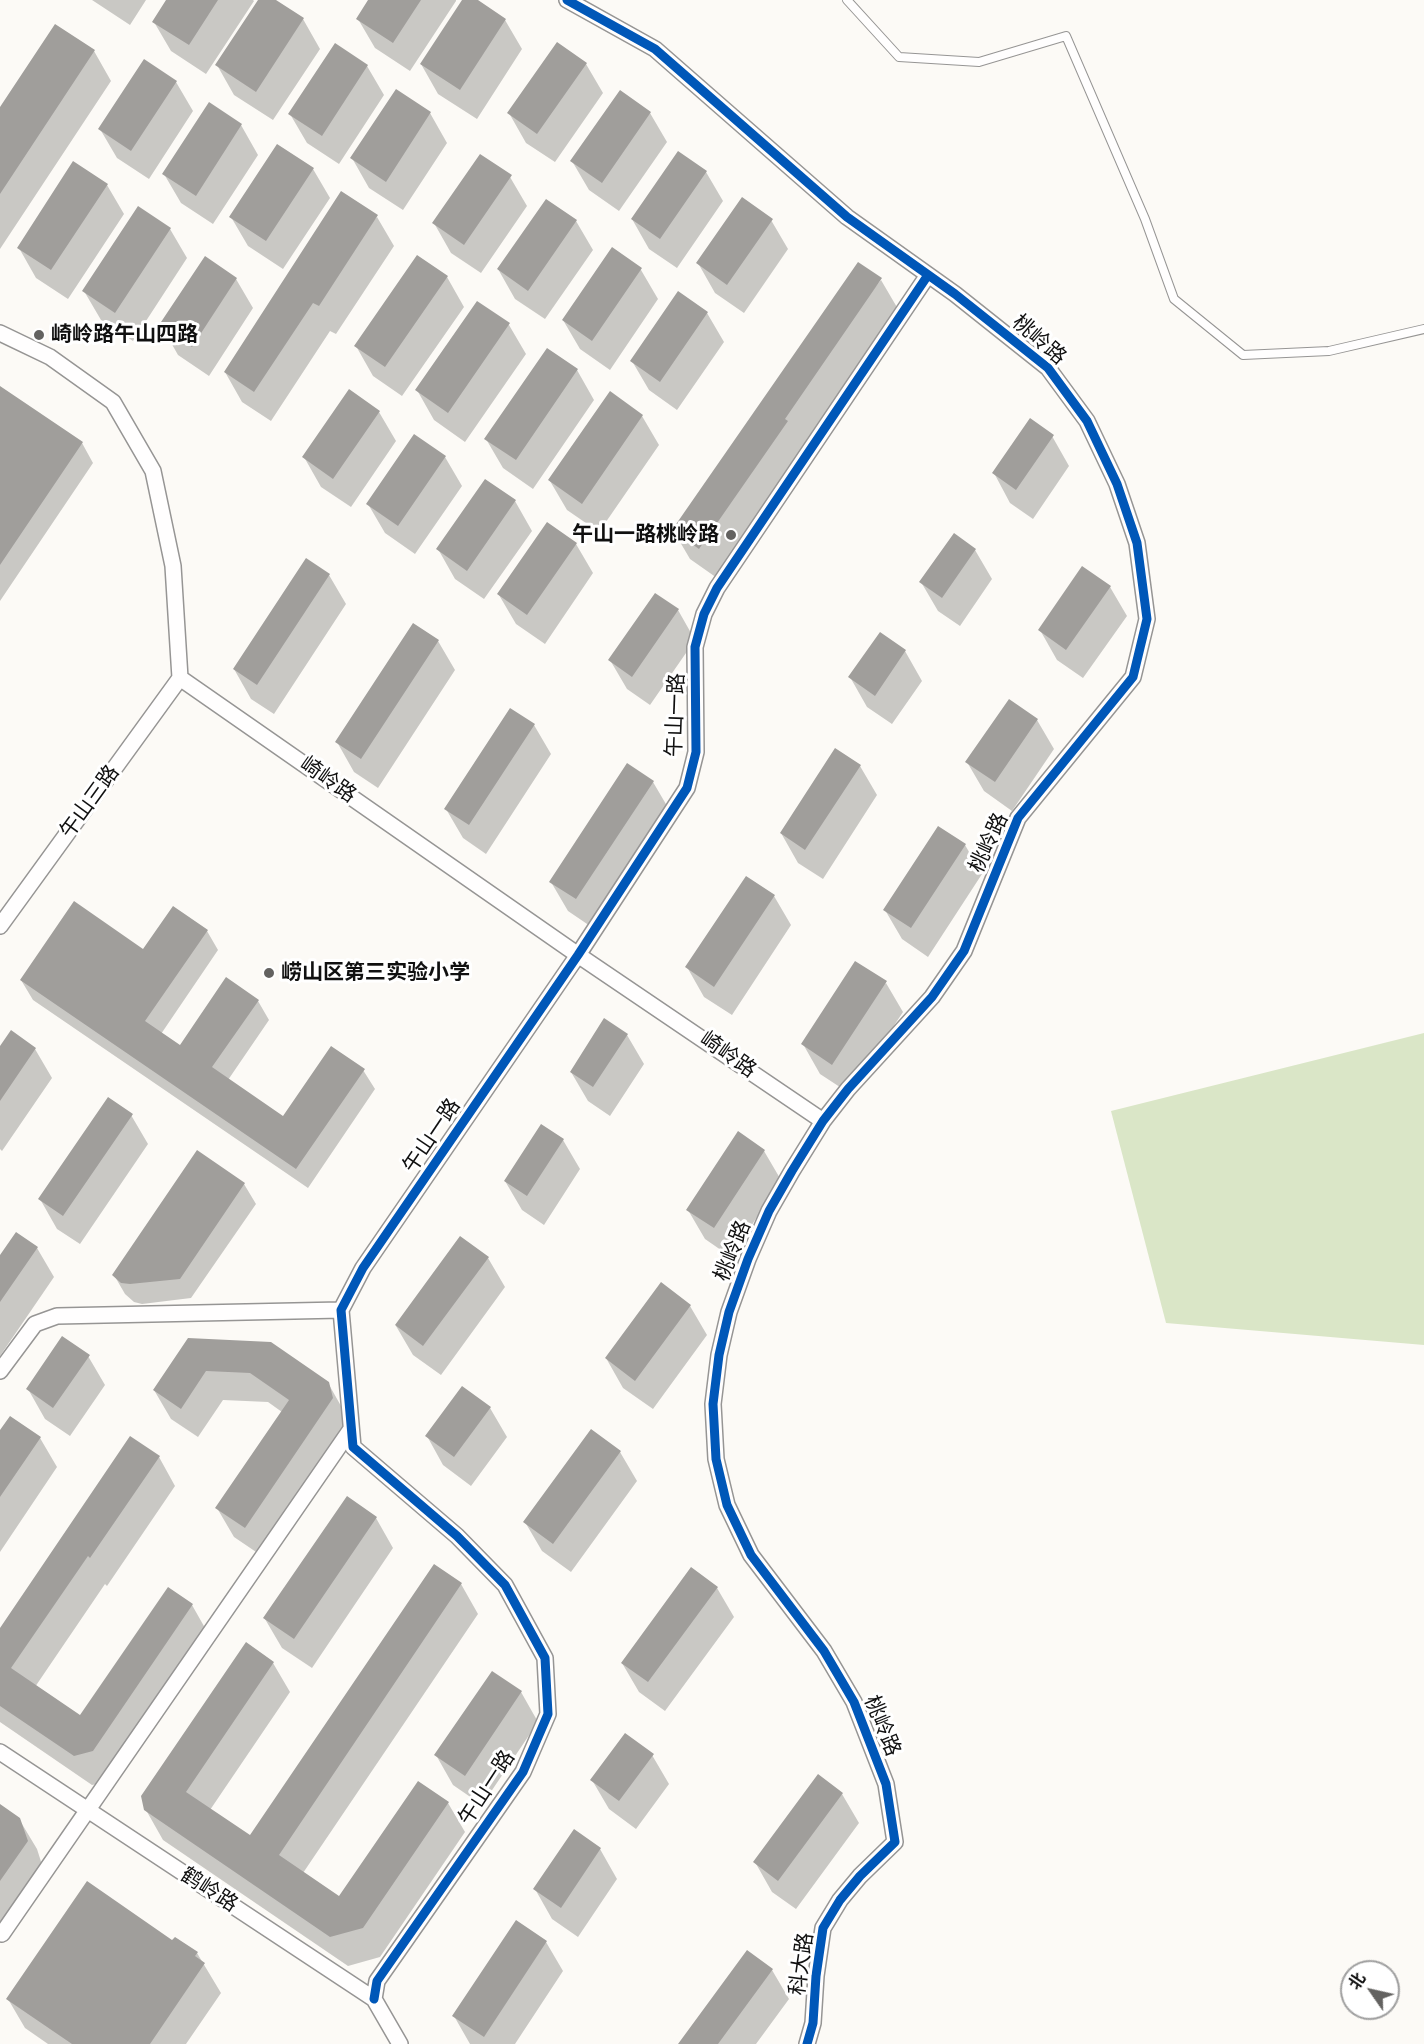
<!DOCTYPE html>
<meta charset="utf-8">
<style>
body{margin:0}
#map{position:relative;width:1424px;height:2044px;overflow:hidden;background:#fcfaf6;font-family:"IBM Plex Serif","Noto Sans SC",serif}
canvas{display:block}
.north{position:absolute;left:1340px;top:1960px;width:60px;height:60px;box-sizing:border-box;background:#fff;border:2px solid #9f9f9f;border-radius:50%;rotate:304deg;font-size:16px;font-weight:700;line-height:24px;text-align:center;color:#101010}
.north::after{content:'';display:block;margin:auto;width:21px;height:27px;background:#636260;clip-path:polygon(50% 0,100% 100%,50% 72%,0 100%)}
</style>
<div id="map">
<canvas width="1424" height="2044"></canvas>
<div class="north">北</div>
</div>
<script>
const context = document.querySelector('canvas').getContext('2d');
context.lineJoin = 'round';
function fillPath(path, color) { context.fillStyle = color; context.fill(path, 'evenodd'); }
const shape = rows => new Path2D(rows.map(r => 'M' + r).join(''));
function stroke(path, color, width, dash) { context.strokeStyle = color; context.lineWidth = width; context.lineCap = dash ? 'butt' : 'round'; context.setLineDash(dash || []); context.stroke(path); }
function write(font, color, halo, rows, align = 'center') {
  context.font = font + ' "IBM Plex Serif","Noto Sans SC",serif'; context.lineWidth = 6; context.setLineDash([]); context.textBaseline = 'middle'; context.strokeStyle = halo; context.fillStyle = color; for (const [text, x, y, turn = 0] of rows) {
    context.save(); context.translate(x, y); context.rotate((+turn || 0) * Math.PI / 180); context.textAlign = isNaN(turn) ? turn : align; if (halo) context.strokeText(text, 0, 0); context.fillText(text, 0, 0); context.restore();
  }
}
fillPath(shape([
 [1424,1033,1424,1345,1166,1323,1111,1111]
]), '#dae6c7');
fillPath(shape([
 [92,0,146,0,130,25],
 [168,0,253,0,254,1,206,74,171,51,154,22],
 [260,0,274,0,303,19,320,49,273,120,234,95,217,65],
 [370,0,456,0,456,1,410,71,375,48,358,19],
 [464,0,475,0,505,20,522,49,477,119,438,94,421,64],
 [94,51,111,81,0,249,0,110],
 [586,64,603,93,555,162,526,143,509,113],
 [367,66,384,95,339,164,307,143,290,114],
 [176,82,193,111,149,179,117,158,100,129],
 [209,104,241,125,258,155,213,224,181,203,164,174],
 [430,113,447,143,403,210,369,188,352,158],
 [650,113,667,142,619,211,589,190,572,161],
 [678,153,706,172,723,201,677,268,649,249,632,219],
 [313,169,330,198,283,269,248,246,231,217],
 [510,177,527,206,481,273,451,253,434,223],
 [107,185,124,214,68,299,36,278,19,248],
 [377,217,394,246,336,334,330,331,271,421,242,402,225,372],
 [771,220,788,249,744,313,715,293,698,263],
 [576,221,593,250,545,319,515,299,498,269],
 [170,229,187,258,133,341,101,320,84,291],
 [612,249,641,270,658,299,610,370,580,349,563,320],
 [447,277,464,307,402,396,373,376,356,346],
 [236,279,253,308,209,376,178,355,161,325],
 [881,280,898,309,802,448,804,451,717,578,690,559,673,530],
 [478,303,509,325,526,354,465,442,434,420,417,390],
 [707,313,724,342,677,410,649,390,632,361],
 [548,350,577,370,594,400,533,489,503,468,486,439],
 [0,388,82,443,93,463,0,601],
 [379,412,396,441,351,507,321,487,304,457],
 [642,416,659,445,599,532,567,510,550,481],
 [1052,436,1069,466,1033,519,1010,503,994,473],
 [445,457,462,486,415,554,385,533,368,504],
 [515,501,532,531,484,599,455,579,438,549],
 [576,544,593,573,545,644,516,624,499,595],
 [975,550,992,579,960,626,938,611,921,582],
 [329,575,346,604,274,714,251,699,234,669],
 [1110,587,1127,616,1083,678,1057,660,1040,630],
 [678,610,695,640,650,705,627,689,610,660],
 [438,641,455,670,378,788,354,772,337,742],
 [905,651,922,681,892,724,867,707,850,677],
 [1009,701,1037,720,1054,749,1012,811,984,791,967,762],
 [534,725,551,754,486,854,463,838,446,809],
 [860,766,877,795,823,879,798,863,781,833],
 [653,782,670,811,593,928,568,911,551,882],
 [965,845,982,874,928,957,902,939,885,910],
 [774,896,791,925,732,1015,704,997,687,967],
 [207,931,218,950,161,1034,180,1047,258,1001,269,1020,228,1080,283,1118,363,1070,375,1089,308,1188,33,1000,21,980,144,951],
 [886,983,903,1012,849,1093,820,1074,803,1044],
 [627,1035,644,1064,610,1116,588,1101,571,1072],
 [0,1049,35,1049,52,1078,2,1151,0,1149],
 [131,1115,148,1144,80,1244,57,1229,40,1199],
 [563,1140,580,1169,544,1225,522,1210,505,1181],
 [764,1151,781,1180,731,1257,705,1239,688,1210],
 [198,1152,244,1184,256,1204,191,1298,142,1304,134,1302,125,1294,114,1275],
 [37,1248,54,1277,0,1356,0,1258],
 [488,1258,505,1287,441,1375,413,1355,396,1326],
 [690,1306,707,1335,653,1409,623,1388,606,1358],
 [189,1340,328,1383,345,1413,349,1429,262,1556,234,1537,217,1508,282,1412,268,1402,223,1400,198,1437,171,1419,154,1390],
 [88,1356,105,1385,70,1436,45,1419,28,1389],
 [490,1408,507,1437,471,1486,443,1465,427,1436],
 [0,1433,40,1438,57,1467,0,1552],
 [620,1452,637,1481,571,1572,542,1551,525,1522],
 [159,1457,175,1486,107,1586,105,1584,35,1687,80,1718,168,1589,192,1605,209,1635,110,1781,92,1785,0,1722,0,1631],
 [347,1498,376,1518,393,1548,312,1668,282,1648,265,1619],
 [435,1566,461,1584,478,1614,303,1873,339,1898,448,1803,465,1832,380,1957,348,1966,163,1840,146,1810,273,1663,290,1692,210,1810,250,1837],
 [717,1588,734,1617,665,1711,639,1692,622,1663],
 [493,1673,521,1692,538,1722,482,1805,453,1785,436,1755],
 [652,1755,669,1784,636,1829,609,1809,592,1780],
 [842,1794,859,1823,796,1909,772,1892,755,1862],
 [0,1806,19,1819,37,1849,44,1871,0,1935],
 [574,1832,600,1849,617,1879,578,1937,552,1919,535,1889],
 [173,1942,197,1953,221,1993,186,2044,48,2044,25,2028,8,1999],
 [546,1942,563,1971,515,2044,470,2044,454,2016],
 [772,1970,789,1999,756,2044,680,2044]
]), '#0003');
fillPath(shape([
 [166,0,218,0,189,45,152,22],
 [258,0,276,0,304,18,256,92,215,65],
 [368,0,421,0,393,43,356,19],
 [462,0,478,0,506,19,460,90,420,64],
 [55,24,95,50,0,194,0,107],
 [557,42,587,63,537,134,507,113],
 [335,43,368,65,322,136,288,114],
 [144,59,177,81,131,151,98,129],
 [396,89,431,112,386,182,350,158],
 [620,90,651,112,602,183,570,161],
 [209,102,242,124,196,196,162,174],
 [277,144,314,168,266,241,229,217],
 [678,151,707,171,660,239,631,219],
 [480,154,512,175,464,245,432,223],
 [73,161,108,184,51,270,17,248],
 [341,191,378,215,319,306,313,303,254,392,224,372],
 [742,197,773,219,727,285,696,263],
 [546,199,577,220,528,291,497,269],
 [138,206,171,228,115,313,82,291],
 [612,247,642,268,592,341,562,320],
 [417,255,448,276,385,367,354,346],
 [205,256,237,278,192,347,159,325],
 [858,262,882,278,785,419,788,421,699,549,672,530],
 [678,291,708,312,660,382,630,361],
 [477,301,510,323,448,413,415,390],
 [547,348,578,369,516,460,484,439],
 [0,386,83,442,0,565],
 [349,389,380,411,333,479,302,457],
 [610,391,643,415,582,504,548,480],
 [1030,418,1054,435,1016,490,992,473],
 [414,434,446,456,398,526,366,504],
 [485,479,516,500,467,571,436,549],
 [547,522,577,543,527,615,497,594],
 [954,533,976,549,942,598,919,582],
 [306,558,330,574,257,685,233,669],
 [1082,566,1111,586,1066,650,1038,630],
 [655,593,679,609,632,677,608,660],
 [413,623,439,640,361,759,335,742],
 [880,632,906,650,875,696,848,677],
 [1009,699,1038,719,995,782,965,762],
 [510,708,535,724,469,825,444,809],
 [835,748,861,765,805,850,780,833],
 [627,763,654,781,576,899,549,882],
 [938,826,966,844,911,928,883,910],
 [746,876,775,895,714,987,685,967],
 [74,901,143,949,173,906,208,930,145,1021,180,1045,226,977,259,1000,212,1067,283,1116,331,1046,365,1069,296,1169,20,980],
 [855,961,887,981,832,1065,801,1044],
 [604,1018,628,1034,593,1087,570,1072],
 [11,1030,36,1048,0,1101,0,1046],
 [108,1097,133,1114,63,1216,38,1199],
 [541,1124,564,1139,527,1196,504,1181],
 [738,1131,765,1150,714,1228,686,1210],
 [197,1150,245,1183,180,1279,130,1284,121,1283,112,1275],
 [16,1232,38,1247,0,1302,0,1255],
 [460,1236,489,1257,423,1346,395,1325],
 [661,1282,691,1305,635,1381,605,1358],
 [62,1336,90,1355,53,1408,26,1389],
 [188,1338,271,1342,329,1382,333,1398,245,1528,215,1508,289,1400,250,1373,206,1371,181,1409,153,1390],
 [462,1386,491,1407,454,1457,425,1436],
 [10,1416,41,1437,0,1497,0,1430],
 [591,1429,621,1451,553,1544,523,1522],
 [130,1436,160,1456,90,1558,88,1556,11,1668,80,1715,168,1587,193,1604,93,1751,74,1756,0,1706,0,1628],
 [347,1496,377,1517,294,1639,263,1618],
 [434,1564,462,1583,279,1855,339,1896,418,1781,449,1802,363,1928,330,1937,144,1810,141,1796,246,1642,274,1662,186,1792,250,1835],
 [691,1567,718,1587,648,1682,621,1663],
 [492,1671,522,1691,465,1776,434,1755],
 [625,1733,654,1754,619,1801,590,1780],
 [818,1774,843,1793,778,1881,753,1862],
 [0,1804,20,1818,28,1841,0,1881],
 [574,1829,601,1848,561,1908,533,1889],
 [87,1881,172,1940,175,1937,198,1952,195,1956,205,1963,150,2044,72,2044,6,1999],
 [516,1920,547,1941,484,2037,452,2016],
 [747,1950,773,1969,718,2044,678,2044]
]), '#a09e9b');
const lane = shape([
 [847,0,899,57,979,62,1066,36,1145,219,1174,299,1243,355,1329,351,1424,329]
]);
const street = shape([
 [567,0,655,49,847,217,955,294,1048,368,1087,421,1117,484,1137,543,1147,619,1133,677,1018,818,964,951,932,997,848,1089,823,1121,792,1171,769,1211,748,1259,729,1312,719,1355,713,1404,716,1459,727,1505,751,1555,824,1651,854,1702,886,1784,895,1842,860,1876,840,1900,823,1928,816,1976,813,2023,807,2044],
 [0,333,50,357,113,402,153,471,173,566,180,678,578,955,823,1121],
 [0,926,180,678],
 [0,1371,35,1324,57,1316,341,1310],
 [0,1752,374,1999,400,2044],
 [2,1934,351,1429],
 [374,1999,377,1981,523,1772,548,1714,545,1658,505,1585,457,1536,353,1447,341,1310,363,1268,578,955,687,788,696,752,695,647,704,614,717,588,928,275]
]);
stroke(lane, '#969594', 10);
stroke(street, '#969594', 18);
stroke(lane, '#fffefe', 8);
stroke(street, '#fffefe', 15);
stroke(shape([
 [567,0,655,49,847,217,955,294,1048,368,1087,421,1117,484,1137,543,1147,619,1133,677,1018,818,964,951,932,997,848,1089,823,1121,792,1171,769,1211,748,1259,729,1312,719,1355,713,1404,716,1459,727,1505,751,1555,824,1651,854,1702,886,1784,895,1842,860,1876,840,1900,823,1928,816,1976,813,2023,807,2044],
 [374,1999,377,1981,523,1772,548,1714,545,1658,505,1585,457,1536,353,1447,341,1310,363,1268,578,955,687,788,696,752,695,647,704,614,717,588,928,275]
]), '#0057b8', 9);
for (const [x, y, r, color] of [
 [39,335,6,"#636260"],
 [731,535,6,"#636260"],
 [269,973,6,"#636260"]
]) { const dot = new Path2D(); dot.arc(x, y, r, 0, 2 * Math.PI); context.fillStyle = color; context.fill(dot); stroke(dot, '#fff', 2); }
write('bold 21px', '#101010', '#fff', [
 ["崎岭路午山四路",51,335],
 ["午山一路桃岭路",719,535,"right"],
 ["崂山区第三实验小学",281,973]
], 'left');
write('21px', '#101010', '#fff', [
 ["桃岭路",1039,340,41],
 ["午山一路",676,715,-88],
 ["崎岭路",328,780,35],
 ["午山三路",90,802,-54],
 ["桃岭路",989,843,-65],
 ["崎岭路",728,1055,35],
 ["午山一路",432,1136,-56],
 ["桃岭路",733,1251,-68],
 ["桃岭路",882,1726,68],
 ["午山一路",487,1788,-57],
 ["鹤岭路",209,1890,33],
 ["科大路",802,1964,-82]
]);
</script>
